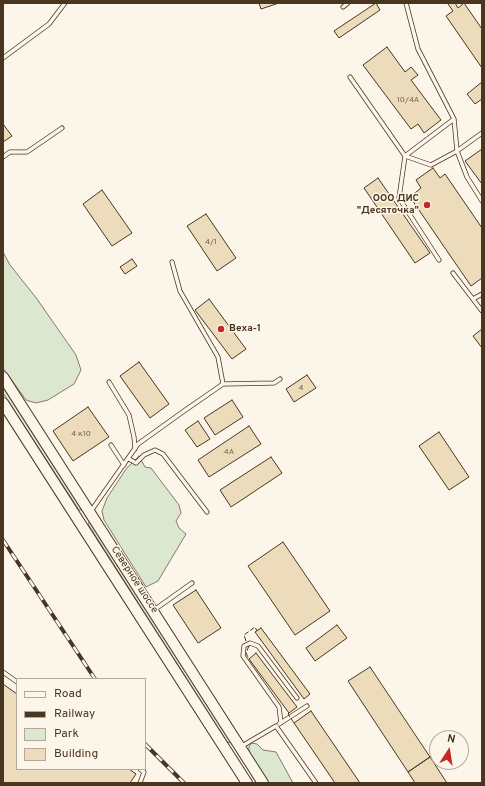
<!DOCTYPE html>
<meta charset="utf-8">
<style>
body{margin:0}
#map{position:relative;width:485px;height:786px;overflow:hidden;background:#fbf6e9;font-family:Overpass,sans-serif}
canvas{display:block}
.frame{position:absolute;inset:0;border:4px solid #4a3520;pointer-events:none}
.legend{position:absolute;left:16px;top:678px;width:130px;height:92px;box-sizing:border-box;background:#fbf6e9;border:1px solid #b4a999;margin:0;padding:5px 7px;list-style:none;font-size:12px;color:#4a3520}
.legend li{display:flex;align-items:center;gap:8px;height:20px}
.legend b{width:20px;border:1px solid #b4a999}
.north{position:absolute;left:429px;top:730px;width:40px;height:40px;box-sizing:border-box;background:#fbf6e9;border:1px solid #b4a999;border-radius:50%;rotate:12deg;font-size:11px;font-weight:700;line-height:16px;text-align:center;color:#4a3520}
.north::after{content:'';display:block;margin:auto;width:14px;height:18px;background:#c62828;clip-path:polygon(50% 0,100% 100%,50% 72%,0 100%)}
</style>
<div id="map">
<canvas width="485" height="786"></canvas>
<div class="frame"></div>
<ul class="legend">
<li><b style="height:5px;background:#fbf6e9"></b>Road</li>
<li><b style="height:5px;background:#4a3520"></b>Railway</li>
<li><b style="height:11px;background:#dce7d0"></b>Park</li>
<li><b style="height:11px;background:#ecdcbc"></b>Building</li>
</ul>
<div class="north">N</div>
</div>
<script>
const context = document.querySelector('canvas').getContext('2d');
context.lineJoin = 'round';
function fillPath(path, color) { context.fillStyle = color; context.fill(path, 'evenodd'); }
const shape = rows => new Path2D(rows.map(r => 'M' + r).join(''));
function stroke(path, color, width, dash) { context.strokeStyle = color; context.lineWidth = width; context.lineCap = dash ? 'butt' : 'round'; context.setLineDash(dash || []); context.stroke(path); }
function write(font, color, halo, rows, align = 'center') {
  context.font = font + ' Overpass,sans-serif'; context.lineWidth = 3; context.setLineDash([]); context.textBaseline = 'middle'; context.strokeStyle = halo; context.fillStyle = color; for (const [text, x, y, turn = 0] of rows) {
    context.save(); context.translate(x, y); context.rotate((+turn || 0) * Math.PI / 180); context.textAlign = isNaN(turn) ? turn : align; if (halo) context.strokeText(text, 0, 0); context.fillText(text, 0, 0); context.restore();
  }
}
const green = shape([
 [3,252,10,265,37,299,76,355,81,370,74,384,48,400,36,403,26,400,3,368,3,252],
 [3,386,83,509,82,510,79,510,3,393,3,386],
 [139,456,145,467,151,468,179,505,181,513,176,521,179,528,186,534,158,581,146,587,104,520,102,511,107,498,126,469,139,456],
 [90,521,232,743,227,742,88,524,90,521],
 [252,743,257,744,263,750,276,752,293,783,268,783,249,752,249,746,252,743]
]);
fillPath(green, '#dce7d0');
stroke(green, '#887966', 1);
const building = shape([
 [259,3,279,3,261,9,259,3],
 [376,3,380,10,339,38,334,31,376,3],
 [450,3,455,3,458,8,464,3,482,29,482,68,446,16,453,11,448,4,450,3],
 [387,47,405,72,411,67,418,75,411,80,441,120,424,133,418,124,411,129,363,65,387,47],
 [482,82,482,99,475,104,467,94,482,82],
 [3,124,12,136,3,142,3,124],
 [482,149,482,184,465,161,482,149],
 [433,168,440,178,445,174,482,228,482,278,471,286,410,197,421,188,416,180,433,168],
 [378,178,430,253,415,263,364,188,378,178],
 [102,190,132,233,112,246,83,204,102,190],
 [206,214,236,258,217,271,187,226,206,214],
 [132,259,137,266,125,274,120,267,132,259],
 [209,299,246,349,232,359,195,310,209,299],
 [482,329,482,348,473,336,482,329],
 [139,362,169,404,150,418,120,376,139,362],
 [307,375,316,388,294,402,286,389,307,375],
 [232,400,243,417,215,435,204,418,232,400],
 [88,407,109,437,73,461,53,431,88,407],
 [198,421,210,439,197,447,185,430,198,421],
 [249,426,261,444,209,477,198,460,249,426],
 [439,432,469,477,449,490,419,446,439,432],
 [271,457,282,473,231,507,220,490,271,457],
 [283,542,330,611,295,635,248,566,283,542],
 [196,590,221,628,198,643,173,605,196,590],
 [337,625,347,638,315,661,306,648,337,625],
 [261,628,310,694,304,699,255,632,261,628],
 [256,653,297,707,289,713,249,659,256,653],
 [370,667,430,757,408,772,348,681,370,667],
 [3,684,17,694,17,769,129,769,136,774,130,783,3,783,3,684],
 [311,711,360,783,335,783,294,723,311,711],
 [430,757,447,783,415,783,408,772,430,757]
]);
fillPath(building, '#ecdcbc');
stroke(building, '#4a3520', 1);
const service = shape([
 [406,3,418,49,454,119,457,151,467,177,482,201],
 [343,7,348,3],
 [3,58,49,24,65,3],
 [350,77,405,156,454,119],
 [3,157,10,152,27,152,62,128],
 [439,260,399,198,405,156,431,165,457,151,482,133],
 [172,262,180,291,218,357,223,384],
 [453,273,482,311],
 [473,299,482,294],
 [109,382,129,415,134,437,135,449],
 [111,445,124,465],
 [129,459,136,463,144,455,155,450,163,454,207,512],
 [91,511,138,444,184,411,223,384,274,383,280,379],
 [154,610,192,583],
 [3,672,17,682],
 [281,723,279,707,243,656,244,646,250,643,258,646,297,698],
 [279,724,307,706],
 [242,746,276,726,316,783],
 [140,783,144,772,140,769]
]);
const secondary = shape([
 [3,377,263,783],
 [3,403,247,783]
]);
stroke(service, '#4a3520', 5);
stroke(secondary, '#4a3520', 12);
stroke(service, '#fbf6e9', 3.5);
stroke(secondary, '#fbf6e9', 10);
const rail = shape([
 [3,540,95,679],
 [145,744,184,783]
]);
stroke(rail, '#4a3520', 4);
stroke(rail, '#fbf6e9', 2.5, [8]);
stroke(shape([
 [246,641,244,635,255,627,257,631],
 [249,646,246,653,249,659],
 [289,713,288,714,294,723]
]), '#4a3520', 1, [5, 2]);
for (const [x, y, r, color] of [
 [427,205,4,"#c62828"],
 [221,329,4,"#c62828"]
]) { const dot = new Path2D(); dot.arc(x, y, r, 0, 2 * Math.PI); context.fillStyle = color; context.fill(dot); stroke(dot, '#fbf6e9', 1.5); }
write('8px', '#725f47', null, [
 ["10/4А",408,100],
 ["4/1",211,242],
 ["4",301,388],
 ["4 к10",81,434],
 ["4А",229,452]
]);
write('bold 10px', '#4a3520', '#fbf6e9', [
 ["ООО ДИС",419,199],
 ["\"Десяточка\"",419,211],
 ["Веха-1",229,329,"left"]
], 'right');
write('10px', '#4a3520', '#fbf6e9', [
 ["Северное шоссе",134,580,57]
]);
</script>
